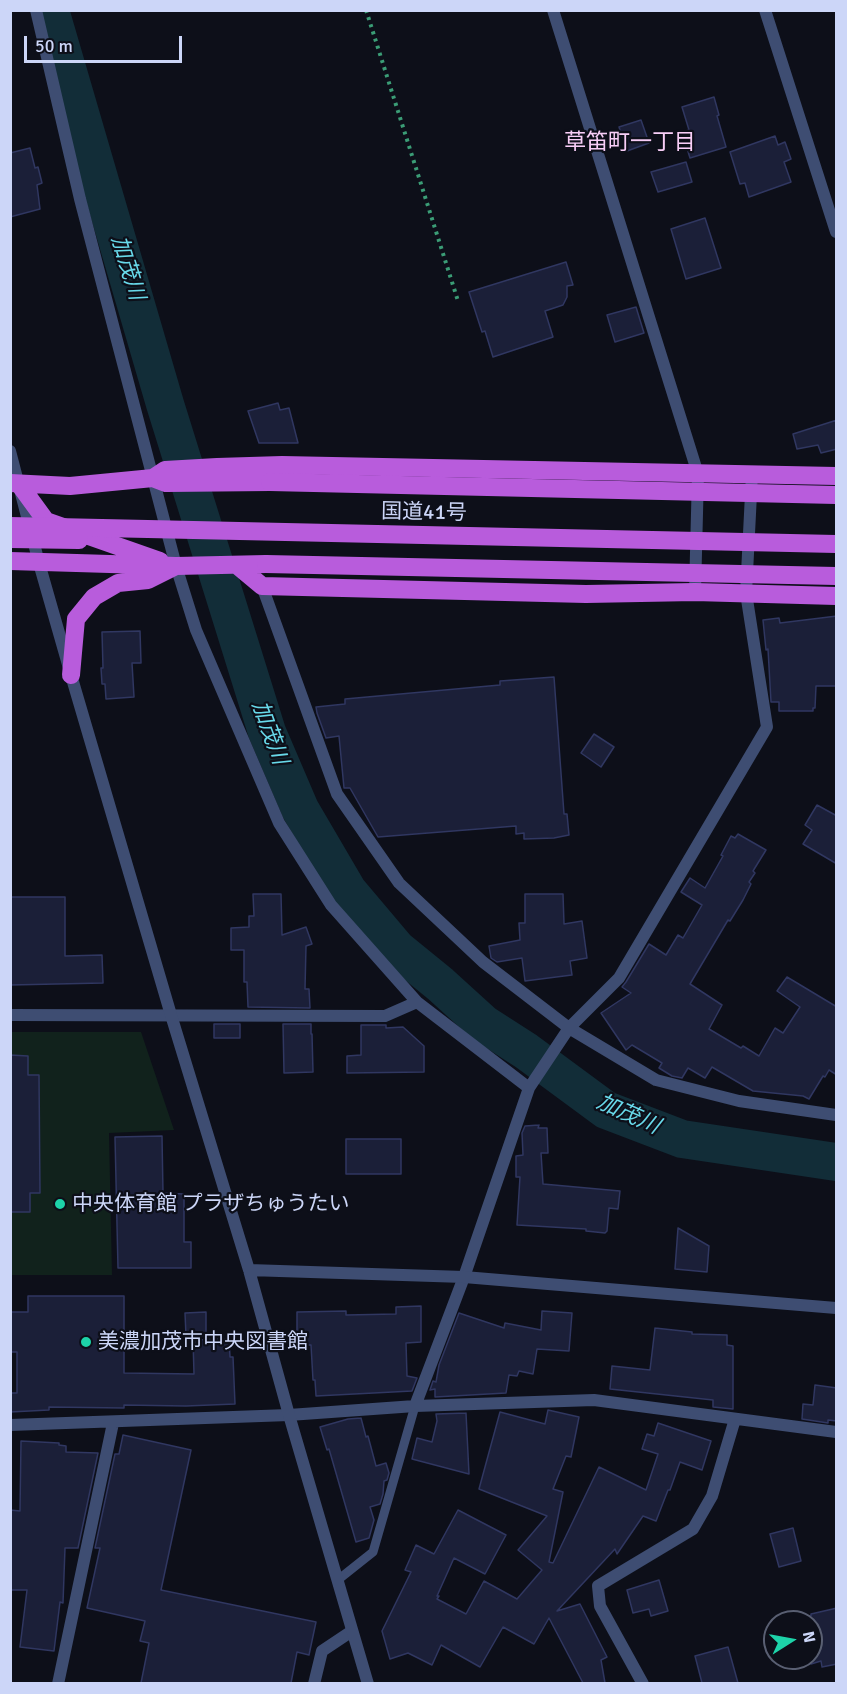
<!DOCTYPE html>
<meta charset="utf-8">
<style>
body{margin:0}
#map{position:relative;width:847px;height:1694px;overflow:hidden;background:#0d0f19;font-family:Signika,sans-serif}
canvas{display:block}
.frame{position:absolute;inset:0;border:12px solid #ccd6f8;pointer-events:none}
.north{position:absolute;left:763px;top:1610px;width:60px;height:60px;box-sizing:border-box;background:#0d0f19;border:2px solid #595f72;border-radius:50%;rotate:79deg;font-size:16px;font-weight:700;line-height:24px;text-align:center;color:#ccd6f8}
.north::after{content:'';display:block;margin:auto;width:21px;height:27px;background:#1dd3a9;clip-path:polygon(50% 0,100% 100%,50% 72%,0 100%)}
.scale{position:absolute;left:24px;top:36px;width:158px;height:27px;box-sizing:border-box;border:3px solid #ccd6f8;border-top:0;padding-left:8px;font-size:18px;line-height:21px;white-space:nowrap;color:#ccd6f8;-webkit-text-stroke:4px #0d0f19;paint-order:stroke}
</style>
<div id="map">
<canvas width="847" height="1694"></canvas>
<div class="frame"></div>
<div class="north">N</div>
<div class="scale">50 m</div>
</div>
<script>
const context = document.querySelector('canvas').getContext('2d');
context.lineJoin = 'round';
function fillPath(path, color) { context.fillStyle = color; context.fill(path, 'evenodd'); }
const shape = rows => new Path2D(rows.map(r => 'M' + r).join(''));
function stroke(path, color, width, dash) { context.strokeStyle = color; context.lineWidth = width; context.lineCap = dash ? 'butt' : 'round'; context.setLineDash(dash || []); context.stroke(path); }
function write(font, color, halo, rows, align = 'center') {
  context.font = font + ' Signika,"Noto Sans JP",sans-serif'; context.lineWidth = 4.5; context.setLineDash([]); context.textBaseline = 'middle'; context.strokeStyle = halo; context.fillStyle = color; for (const [text, x, y, turn = 0] of rows) {
    context.save(); context.translate(x, y); context.rotate((+turn || 0) * Math.PI / 180); context.textAlign = isNaN(turn) ? turn : align; if (halo) context.strokeText(text, 0, 0); context.fillText(text, 0, 0); context.restore();
  }
}
fillPath(shape([
 [10,1032,141,1032,174,1130,109,1133,112,1275,11,1275]
]), '#11221c');
stroke(shape([
 [50,10,165,404,267,732,300,809,348,891,397,949,440,984,484,1024,526,1051,606,1110,682,1139,836,1162]
]), '#122d38', 38);
const building = shape([
 [714,97,719,115,717,116,726,147,690,158,682,132,689,130,682,107,714,97],
 [641,120,649,143,627,151,619,127,641,120],
 [775,136,778,145,785,142,791,159,784,162,791,182,749,197,745,183,740,184,730,152,775,136],
 [30,148,35,168,38,167,42,183,37,185,40,209,10,217,10,153,30,148],
 [686,162,692,182,658,192,651,172,686,162],
 [705,218,721,268,686,279,671,229,705,218],
 [566,262,573,285,567,286,567,297,563,305,545,311,553,337,493,357,485,331,482,332,469,292,566,262],
 [636,307,644,333,615,342,607,315,636,307],
 [278,403,280,410,289,408,298,443,259,443,248,411,278,403],
 [837,420,837,449,821,453,818,445,797,449,793,434,837,420],
 [837,616,837,686,816,686,815,708,813,708,813,711,779,711,779,702,771,702,768,649,766,650,763,620,779,618,780,623,837,616],
 [140,631,141,663,132,663,134,697,106,699,105,684,102,684,101,668,103,668,102,632,140,631],
 [554,677,564,814,567,814,569,835,554,838,524,839,524,833,516,834,516,826,378,837,350,788,344,788,339,736,326,738,317,713,316,707,345,704,345,699,500,685,500,681,554,677],
 [594,734,614,747,601,767,581,753,594,734],
 [817,805,837,816,837,864,803,844,812,830,805,825,817,805],
 [738,834,766,850,753,871,755,873,749,882,751,884,743,900,730,921,728,920,690,984,722,1005,709,1029,741,1048,743,1046,759,1056,775,1028,783,1033,800,1007,777,991,787,977,837,1007,837,1075,829,1070,825,1077,823,1076,809,1099,803,1096,753,1091,712,1067,705,1078,688,1068,682,1078,672,1076,659,1068,662,1063,632,1045,626,1050,601,1013,631,993,622,987,626,982,649,944,666,955,678,935,683,938,702,905,681,892,690,878,705,888,723,856,721,855,731,836,735,838,738,834],
 [253,894,281,894,282,935,306,927,312,944,306,946,305,989,309,989,310,1008,248,1007,247,982,244,982,244,950,231,950,231,928,249,927,249,916,254,916,253,894],
 [525,894,563,894,564,924,582,921,587,958,570,961,572,975,525,981,522,958,497,962,491,958,489,946,520,940,519,923,525,923,525,894],
 [10,897,65,897,65,956,102,955,103,983,10,985,10,897],
 [214,1024,240,1024,240,1038,214,1038,214,1024],
 [283,1024,311,1024,311,1034,312,1034,313,1072,284,1073,283,1024],
 [361,1025,386,1025,386,1028,403,1027,424,1046,424,1072,347,1073,347,1056,361,1055,361,1025],
 [10,1055,28,1056,28,1075,39,1075,40,1193,30,1193,30,1212,10,1212,10,1055],
 [539,1125,538,1128,547,1128,548,1153,541,1153,543,1184,620,1191,618,1209,609,1208,607,1231,605,1233,586,1231,586,1229,517,1225,520,1177,516,1177,516,1156,523,1155,522,1133,525,1126,539,1125],
 [162,1136,163,1193,184,1194,184,1242,191,1242,191,1268,118,1268,115,1137,162,1136],
 [346,1139,401,1139,401,1174,346,1174,346,1139],
 [678,1228,709,1246,707,1272,675,1269,678,1228],
 [28,1296,124,1296,124,1373,194,1374,193,1340,229,1339,230,1357,233,1357,235,1404,186,1406,124,1405,124,1408,49,1407,49,1410,10,1412,10,1393,17,1393,17,1352,10,1352,10,1312,28,1312,28,1296],
 [421,1306,421,1342,406,1343,407,1376,417,1378,412,1391,316,1396,315,1380,313,1380,311,1345,297,1345,297,1312,346,1311,346,1315,396,1314,396,1307,421,1306],
 [542,1311,572,1313,569,1351,537,1349,533,1374,519,1371,517,1376,509,1375,506,1393,435,1397,435,1389,430,1390,433,1381,436,1382,439,1365,459,1313,504,1328,505,1323,541,1330,542,1311],
 [206,1312,206,1336,186,1336,185,1313,206,1312],
 [655,1328,692,1332,692,1334,727,1335,727,1345,733,1346,733,1409,713,1407,713,1400,610,1389,612,1366,650,1370,655,1328],
 [815,1385,837,1388,837,1421,828,1420,828,1423,802,1419,803,1404,813,1405,815,1385],
 [548,1410,579,1417,571,1457,566,1456,553,1489,563,1492,549,1562,553,1563,599,1467,646,1490,658,1454,642,1449,647,1434,654,1436,658,1423,711,1441,702,1470,680,1462,670,1490,668,1490,656,1521,643,1516,617,1554,615,1549,557,1611,580,1604,607,1657,601,1660,605,1683,583,1683,549,1618,534,1644,503,1627,480,1667,441,1645,432,1665,408,1653,390,1659,382,1631,411,1572,405,1570,416,1545,434,1554,458,1510,506,1535,485,1574,454,1558,437,1596,439,1596,437,1599,466,1614,484,1581,517,1599,542,1570,518,1550,547,1516,479,1489,500,1412,545,1424,548,1410],
 [466,1413,469,1474,412,1459,417,1438,432,1442,437,1421,436,1414,466,1413],
 [361,1418,366,1437,368,1436,376,1466,386,1463,389,1473,387,1480,384,1481,383,1494,380,1504,370,1507,374,1520,369,1538,356,1542,329,1449,327,1450,320,1427,348,1419,361,1418],
 [123,1435,191,1450,161,1590,316,1622,309,1655,297,1652,291,1683,141,1683,149,1643,140,1641,145,1621,87,1608,100,1548,95,1548,115,1454,119,1454,123,1435],
 [21,1441,59,1443,59,1445,66,1446,66,1452,98,1453,78,1548,65,1548,63,1603,60,1602,54,1651,20,1647,27,1590,10,1590,10,1510,20,1511,21,1441],
 [793,1528,801,1561,779,1567,770,1534,793,1528],
 [659,1580,668,1611,651,1616,649,1609,633,1613,627,1590,659,1580],
 [837,1608,837,1664,822,1667,821,1661,811,1664,811,1622,809,1622,807,1617,811,1616,811,1614,837,1608],
 [728,1647,738,1683,702,1683,695,1656,728,1647]
]);
fillPath(building, '#1b1f38');
stroke(building, '#303761', 1.5);
stroke(shape([
 [366,10,458,301]
]), '#3b9d76', 4, [3, 4.5]);
stroke(shape([
 [339,1579,373,1552,415,1406]
]), '#3e4d72', 9);
stroke(shape([
 [36,10,80,199,176,566,196,630,279,823,331,905,417,1002,529,1088],
 [553,10,698,474,695,592],
 [765,10,836,232],
 [262,586,337,794,399,883,483,962,569,1028,656,1080,739,1101,836,1115],
 [10,1015,385,1016,417,1002],
 [415,1406,464,1277,529,1088,569,1028,619,978,767,727,746,593,752,474],
 [10,1425,289,1415,415,1406,594,1400,836,1432],
 [58,1684,113,1423],
 [314,1684,322,1651,352,1631],
 [643,1684,600,1606,598,1586,693,1529,712,1496,735,1419]
]), '#3e4d72', 12);
stroke(shape([
 [10,451,39,563,71,675,171,1015,249,1270,289,1415,368,1684],
 [249,1270,464,1277,836,1308]
]), '#3e4d72', 12);
stroke(shape([
 [153,478,165,470,217,467,282,465,836,476],
 [10,483,70,486,153,478,166,483,270,482],
 [19,484,46,521,160,561],
 [10,561,176,566,266,564],
 [238,566,262,586,586,594,695,592,836,596],
 [71,675,76,619,94,597,118,583,148,580,174,567]
]), '#b85cdc', 18);
stroke(shape([
 [270,482,836,495],
 [10,526,836,544],
 [10,539,79,540],
 [266,564,836,576]
]), '#b85cdc', 18);
for (const [x, y, r, color] of [
 [60,1204,6,"#1dd3a9"],
 [86,1342,6,"#1dd3a9"]
]) { const dot = new Path2D(); dot.arc(x, y, r, 0, 2 * Math.PI); context.fillStyle = color; context.fill(dot); stroke(dot, '#0d0f19', 2); }
write('21px', '#ccd6f8', '#0d0f19', [
 ["国道41号",424,513,1]
]);
write('21px', '#ccd6f8', '#0d0f19', [
 ["中央体育館 プラザちゅうたい",72,1204],
 ["美濃加茂市中央図書館",98,1342]
], 'left');
write('22px', '#f8cef7', '#0d0f19', [
 ["草笛町一丁目",630,143]
]);
write('italic 22px', '#68d9ea', '#0d0f19', [
 ["加茂川",127,268,73],
 ["加茂川",269,733,70],
 ["加茂川",628,1115,24]
]);
</script>
